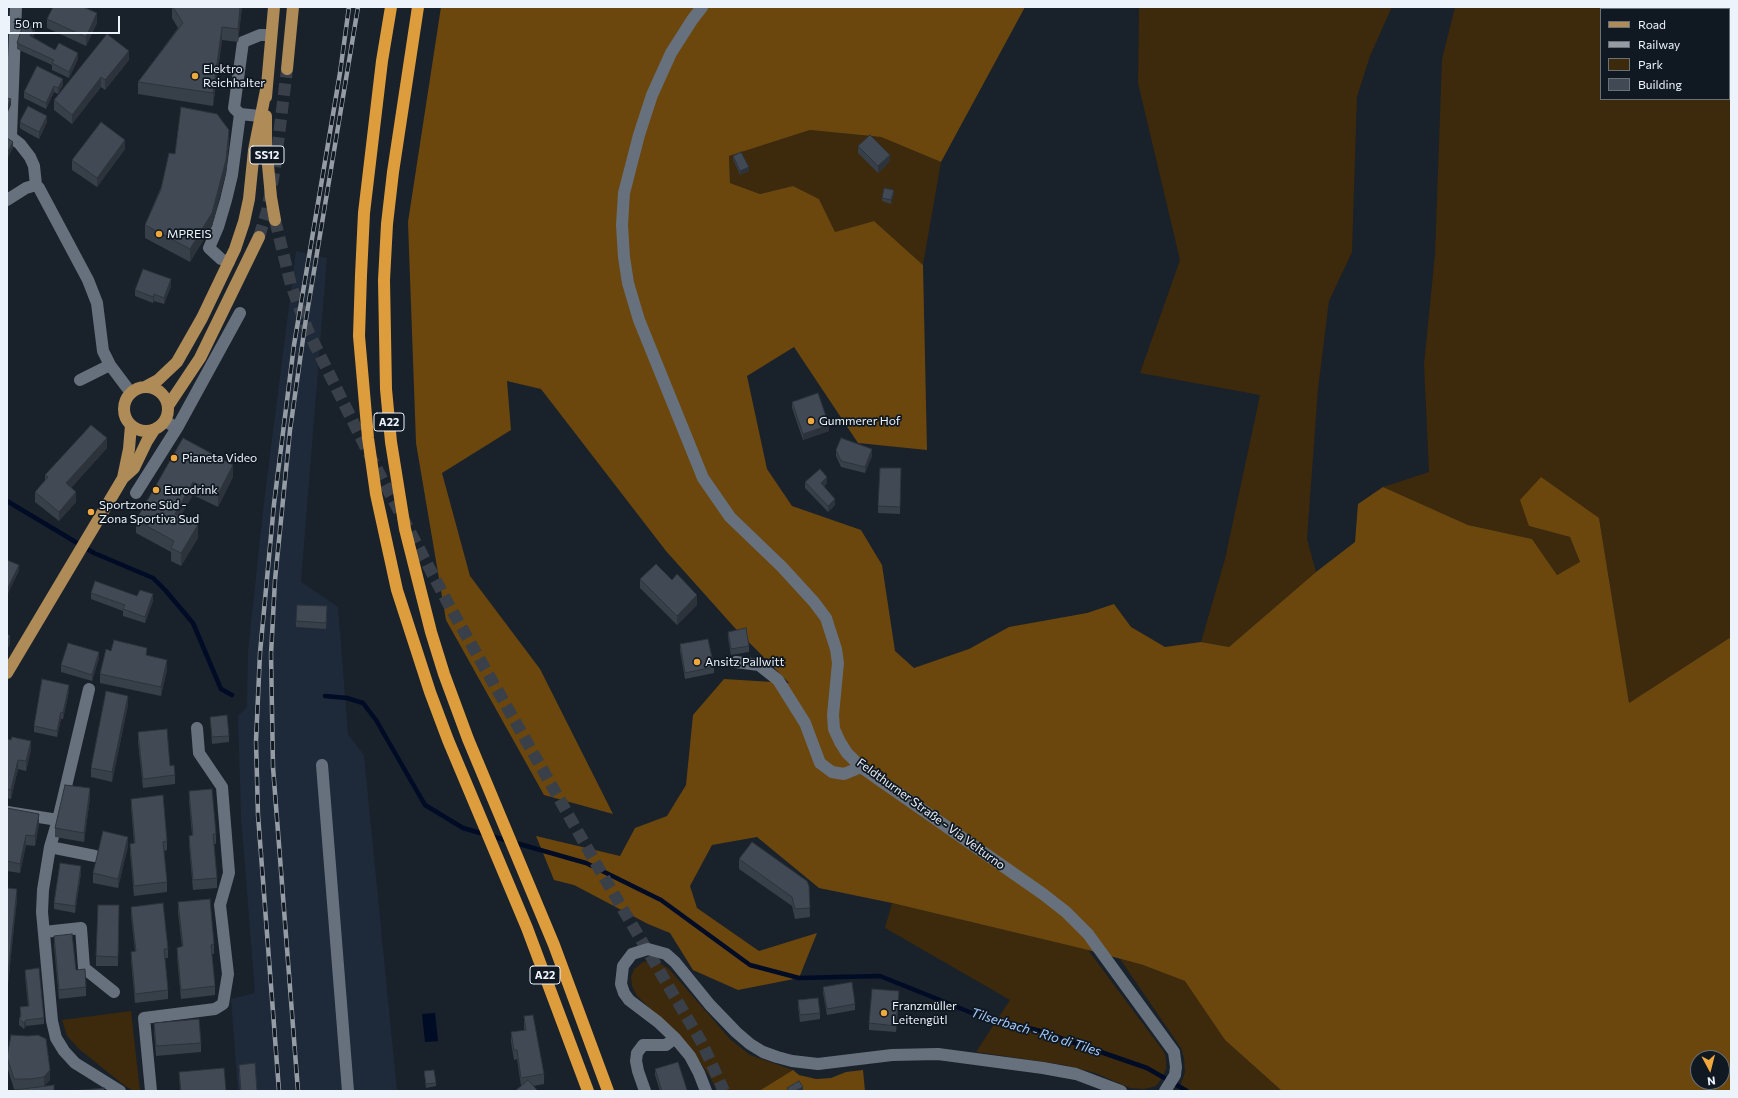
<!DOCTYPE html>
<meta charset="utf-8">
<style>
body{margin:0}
#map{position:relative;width:1738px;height:1098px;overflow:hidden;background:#19212b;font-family:Commissioner,sans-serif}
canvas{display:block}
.frame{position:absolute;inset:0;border:8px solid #edf3fa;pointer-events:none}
.legend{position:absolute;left:1600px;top:8px;width:130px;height:92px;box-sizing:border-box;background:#101821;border:1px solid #687078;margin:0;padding:5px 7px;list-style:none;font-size:12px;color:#edf3fa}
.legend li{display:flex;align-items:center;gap:8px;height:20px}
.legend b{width:20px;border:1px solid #687078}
.north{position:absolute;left:1690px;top:1050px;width:40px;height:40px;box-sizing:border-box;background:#101821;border:1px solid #687078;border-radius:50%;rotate:173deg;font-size:11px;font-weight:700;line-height:16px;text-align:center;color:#edf3fa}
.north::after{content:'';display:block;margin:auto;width:14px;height:18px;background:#eea83c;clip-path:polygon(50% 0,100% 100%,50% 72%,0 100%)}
.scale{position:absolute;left:8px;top:16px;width:112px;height:18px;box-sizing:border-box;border:2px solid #edf3fa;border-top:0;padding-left:5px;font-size:12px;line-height:14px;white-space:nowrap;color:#edf3fa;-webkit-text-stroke:3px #101821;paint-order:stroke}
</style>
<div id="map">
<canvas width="1738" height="1098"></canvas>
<div class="frame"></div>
<ul class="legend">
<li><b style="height:5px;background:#ae8b57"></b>Road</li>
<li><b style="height:5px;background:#959ca4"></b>Railway</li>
<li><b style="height:11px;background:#3d290c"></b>Park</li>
<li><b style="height:11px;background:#404954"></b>Building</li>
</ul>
<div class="north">N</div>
<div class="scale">50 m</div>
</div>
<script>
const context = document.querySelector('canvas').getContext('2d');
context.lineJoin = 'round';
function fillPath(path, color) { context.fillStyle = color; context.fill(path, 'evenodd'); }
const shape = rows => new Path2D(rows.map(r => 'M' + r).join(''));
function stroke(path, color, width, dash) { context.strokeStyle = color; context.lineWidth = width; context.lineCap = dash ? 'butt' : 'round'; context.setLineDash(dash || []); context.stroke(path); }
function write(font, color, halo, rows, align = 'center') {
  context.font = font + ' Commissioner,sans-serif'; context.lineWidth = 3.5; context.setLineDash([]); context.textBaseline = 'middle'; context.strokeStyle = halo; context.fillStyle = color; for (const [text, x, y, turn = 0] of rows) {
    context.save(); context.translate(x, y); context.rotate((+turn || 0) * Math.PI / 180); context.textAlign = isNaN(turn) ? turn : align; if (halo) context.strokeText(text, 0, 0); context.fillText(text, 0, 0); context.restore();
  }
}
fillPath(shape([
 [296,251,327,258,301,582,338,607,348,734,364,755,397,1091,238,1091,231,999,255,993,241,816,238,716,247,707,248,652,264,502]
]), '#1e2a39');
fillPath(shape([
 [1139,7,1392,7,1370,56,1357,97,1352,252,1329,301,1318,389,1307,539,1316,572,1229,647,1201,642,1225,559,1260,395,1140,373,1180,260,1138,83],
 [1455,7,1632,7,1631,9,1601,9,1601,99,1729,99,1729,81,1731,81,1731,637,1629,703,1599,518,1529,526,1570,537,1580,563,1557,575,1532,539,1468,525,1383,487,1429,472,1424,364,1435,254,1442,59],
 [1657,7,1711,7,1711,9,1657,9],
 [810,130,881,137,941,162,923,265,874,221,835,232,819,199,793,186,760,194,730,183,729,156],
 [892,903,1088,950,1164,1052,1166,1059,1166,1069,1162,1078,1156,1086,1144,1089,1130,1088,1095,1073,1065,1065,976,1052,1010,1000,885,928],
 [1120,959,1143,965,1186,981,1225,1040,1282,1091,1177,1091,1180,1087,1185,1072,1184,1058,1181,1048],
 [650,961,658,962,669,969,730,1039,750,1055,793,1070,759,1091,717,1091,710,1077,690,1047,637,996,632,986,631,977,634,969,643,962],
 [131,1011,140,1091,134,1091,125,1086,79,1049,67,1036,62,1020]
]), '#3d290c');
fillPath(shape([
 [441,7,1025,7,941,162,881,137,810,130,729,156,730,183,760,194,793,186,819,199,835,232,874,221,923,265,927,450,858,443,794,347,747,376,767,469,792,506,861,530,882,565,895,651,914,668,969,649,1009,627,1087,613,1114,604,1131,627,1165,647,1201,642,1229,647,1316,572,1355,542,1358,504,1383,487,1468,525,1532,539,1557,575,1580,562,1570,537,1529,526,1520,500,1541,477,1599,518,1629,703,1731,637,1731,1091,1282,1091,1225,1040,1185,981,1143,965,1088,950,892,903,819,888,757,837,712,845,690,886,697,908,759,951,817,933,799,978,738,990,693,970,670,933,648,924,574,885,554,880,536,836,620,856,635,828,667,816,686,785,693,715,724,679,789,683,734,627,666,551,541,389,507,381,511,430,442,473,470,576,540,669,613,814,544,795,446,620,416,443,408,222],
 [1698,1058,1722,1058,1722,1082,1698,1082],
 [793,1070,799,1075,816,1079,831,1078,846,1072,863,1070,865,1091,759,1091]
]), '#6b470d');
fillPath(shape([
 [435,1013,438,1041,425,1042,422,1014]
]), '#000b26');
stroke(shape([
 [7,501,94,553,153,578,166,591,193,623,221,689,232,695],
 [325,696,347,698,363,703,376,720,425,805,463,828,586,863,661,900,750,965,799,978,880,976,977,1015,1040,1031,1147,1068,1187,1091]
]), '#000b26', 4.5);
stroke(shape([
 [275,220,291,285,308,331,371,458,450,607,598,867,702,1043,724,1091],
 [259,237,267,211,275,168,287,69]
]), '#39404a', 12, [12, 6]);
stroke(shape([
 [702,7,692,20,671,53,652,95,639,135,624,193,622,225,624,257,628,283,639,320,703,478,730,517,782,567,814,602,826,618,836,649,838,663,833,715,834,729,840,742,847,753,861,767,1043,894,1066,912,1088,934,1174,1052,1176,1067,1175,1075,1165,1091],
 [260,116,240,114,234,108,243,42,260,35,271,35],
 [7,134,20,144,30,157,34,166,36,185,39,188,88,280,97,303,103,351,110,365,131,393],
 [11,136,16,7],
 [7,200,26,188,36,185],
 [229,262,221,259,209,248,218,227,226,200,232,175,240,114],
 [80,380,110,365],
 [165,421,177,428,240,313],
 [136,493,177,428],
 [736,662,759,665,778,680,805,723,820,763,832,772,844,774,861,767],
 [89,689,58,820,50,847,43,890,42,912,52,1021,56,1038,64,1051,75,1063,120,1091],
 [322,765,348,1091],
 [7,812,58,820],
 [50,847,95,856],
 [44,932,81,928,84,968,114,992],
 [151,1091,144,1018,215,1009,223,1004,228,974,220,905,229,873,222,787,199,753,197,728],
 [645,1091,638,1071,636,1061,637,1053,643,1045,666,1045,675,1038],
 [706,1091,699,1073,690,1056,675,1038,658,1022,629,1000,624,993,621,984,623,966,632,954,648,949,666,954,675,962,710,1005,736,1032,750,1044,763,1052,777,1057,792,1061,818,1064,892,1055,938,1054,1043,1068,1076,1074,1121,1091]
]), '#67717d', 12);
stroke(shape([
 [287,69,293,7],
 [266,97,274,7],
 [266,116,266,144,271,197,275,220],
 [145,387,158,380,177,362,202,318,235,249,244,222,249,199,254,150,266,90],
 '124 409a22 22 0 1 1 44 0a22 22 0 1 1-44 0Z',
 [168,406,200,358,259,237],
 [123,478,134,468,147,441,154,430],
 [7,673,123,478,129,449,131,425]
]), '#ae8b57', 12);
stroke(shape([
 [391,7,382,61,364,213,361,275,359,336,368,438,376,494,397,590,430,692,448,740,527,928,588,1091],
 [418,7,393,172,387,224,384,280,386,389,391,442,405,529,431,632,444,674,468,739,554,945,608,1091]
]), '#dd9d3d', 12);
const rail = shape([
 [279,1091,258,815,256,741,260,653,274,504,294,345,340,73,349,7],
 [298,1091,273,767,271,654,275,580,290,430,305,325,358,7]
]);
stroke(rail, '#959ca4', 4.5);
stroke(rail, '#101821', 3, [9]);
fillPath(shape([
 [172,7,242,7,238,42,222,40,213,106,138,94,138,82,178,28,172,18],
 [47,19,97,23,86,46,47,28],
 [35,33,33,37,55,50,78,59,69,78,52,70,52,65,17,49,17,43],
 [129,60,105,90,101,87,72,124,54,110,54,100],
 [63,79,63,85,58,94,54,92,46,109,24,98,24,92],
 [20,121,47,122,39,139,21,129,20,128],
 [229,142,226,172,212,226,190,262,145,238,145,225,175,154],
 [858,146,890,161,878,173,858,153],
 [125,149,97,187,72,170,72,160],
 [733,156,749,171,740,175,733,159],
 [894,194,891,204,882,201,882,198],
 [171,286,164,304,154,301,153,303,135,296,135,290],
 [792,402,829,431,803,440,792,408],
 [183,438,233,477,218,507,193,495,180,516,198,538,181,566,171,561,171,552,136,533,136,520],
 [107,448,71,488,76,502,59,521,35,502,35,492,45,481,45,475],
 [836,450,872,456,865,473,841,467,836,456],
 [901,468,900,514,878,513,878,506],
 [805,482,827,483,824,486,835,505,828,512,805,488],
 [640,579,672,580,697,605,677,625,640,588],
 [91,593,137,596,153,601,145,623,123,616,123,611,91,599],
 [327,612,326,629,296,627,296,621],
 [728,632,749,646,749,652,731,655,728,638],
 [680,644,714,667,714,673,685,679,680,651],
 [111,651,147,655,167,670,161,696,100,683,100,674],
 [99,658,92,681,61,672,61,665],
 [69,691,63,719,61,719,57,737,34,732,34,726],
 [128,705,112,782,91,777,91,768],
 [210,717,229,736,229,742,212,744],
 [138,732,170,766,175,775,175,784,143,788,138,742],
 [7,739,31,750,26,771,18,769,11,799,7,798],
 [189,791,216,834,216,844,214,844,217,878,217,888,193,890,189,845,189,836,192,835,189,801],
 [90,798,84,842,55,837,55,828],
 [131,799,167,841,167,850,164,851,167,882,167,892,134,896,130,853,130,844,134,843,131,808],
 [7,808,39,824,35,846,26,845,20,873,7,871],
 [128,846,118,888,93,883,93,873],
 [739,859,809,886,810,917,795,919,792,906,739,869],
 [81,873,75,913,54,909,54,903],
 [7,888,17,899,8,984,7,984],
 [178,902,214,944,214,954,212,954,215,986,215,995,181,999,177,957,177,948,182,947,178,912],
 [119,905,118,966,96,966,96,956],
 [131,907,168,949,168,958,165,958,168,990,168,999,135,1003,131,961,131,952,135,951,131,916],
 [54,936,76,970,86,987,86,996,59,999,54,946],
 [25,970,44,1018,44,1024,26,1026,24,1029,19,1025,19,1019,20,1017,20,1007,28,1006,25,976],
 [823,987,855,1004,855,1010,827,1015,823,993],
 [899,997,896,1032,869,1030,869,1023],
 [798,1000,820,1013,820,1019,800,1022,798,1007],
 [524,1016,544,1074,544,1084,533,1086,521,1086,517,1059,514,1060,511,1042,511,1032,524,1030],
 [154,1023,201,1043,201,1052,156,1056,154,1032],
 [7,1057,50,1080,44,1086,25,1089,14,1089,7,1066],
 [239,1065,257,1091,240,1091,239,1074],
 [655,1069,687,1091,660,1091,655,1075],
 [424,1071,436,1083,436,1086,426,1088],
 [179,1072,226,1091,180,1091]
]), '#373f48');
fillPath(shape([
 [240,7,242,7,238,42,238,29],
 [97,13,97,23,86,46,86,37],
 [35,27,35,33,30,42,30,36],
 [222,27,222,40,213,106,213,93],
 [129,51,129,60,105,90,105,80],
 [78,53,78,59,69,78,69,72],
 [101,77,101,87,72,124,72,115],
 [63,79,63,85,58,94,58,88],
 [54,86,54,92,46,109,46,103],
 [11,99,11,105,7,114,7,107],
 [47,116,47,122,39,139,39,132],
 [229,130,229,142,226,172,212,226,190,262,190,249],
 [125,140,125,149,97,187,97,178],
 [13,142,13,148,7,159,7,153],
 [890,155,890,161,878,173,878,166],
 [749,167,749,171,740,175,740,171],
 [894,190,894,194,891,204,891,200],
 [171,279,171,286,164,304,164,298],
 [154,294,154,301,153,303,153,297],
 [829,425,829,431,803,440,803,434],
 [107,438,107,448,66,493,66,483],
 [872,449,872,456,865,473,865,467],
 [233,465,233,477,218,507,218,494],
 [827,477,827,483,821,489,821,483],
 [193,482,193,495,175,526,175,514],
 [76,492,76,502,59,521,59,512],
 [835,499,835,505,828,512,828,506],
 [198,525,198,538,181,566,181,553],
 [19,565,19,571,7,596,7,590],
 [153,594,153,601,145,623,145,617],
 [697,595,697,605,677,625,677,616],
 [10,636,10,645,7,650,7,641],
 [99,652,99,658,92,681,92,675],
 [167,660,167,670,161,696,161,687],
 [69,685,69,691,63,719,63,713],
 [128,696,128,705,112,782,112,772],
 [61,712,61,719,57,737,57,731],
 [31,741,31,750,26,771,26,761],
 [18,760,18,769,11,799,11,790],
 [90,788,90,798,84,842,84,833],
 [39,814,39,824,35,846,35,836],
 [26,835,26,845,20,873,20,864],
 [128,837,128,846,118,888,118,879],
 [81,866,81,873,75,913,75,906],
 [17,889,17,899,8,984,8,974],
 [899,991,899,997,896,1032,896,1026],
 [26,1020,26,1026,24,1029,24,1023],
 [50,1070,50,1080,44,1086,44,1077],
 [803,1087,803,1090,801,1091,795,1091]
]), '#2d333b');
const building = shape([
 [53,7,83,7,97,13,86,37,47,19,53,7],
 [173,7,240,7,238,29,222,27,213,93,138,82,183,23,173,7],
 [24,22,35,27,30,36,55,50,59,43,78,53,69,72,52,63,54,60,17,43,24,22],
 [107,34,129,51,105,80,101,77,72,115,54,100,107,34],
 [37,66,63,79,58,88,54,86,46,103,24,92,37,66],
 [7,98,11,99,7,107,7,98],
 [28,106,47,116,39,132,21,123,20,121,28,106],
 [181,107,217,114,229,130,226,160,212,213,190,249,145,225,161,189,169,153,175,154,181,107],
 [101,122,125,140,97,178,72,160,101,122],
 [870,135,890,155,878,166,858,146,870,135],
 [7,138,13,142,7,153,7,138],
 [741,152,749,167,740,171,733,156,741,152],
 [884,188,894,190,891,200,882,198,884,188],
 [143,269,171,279,164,298,154,294,153,297,135,290,143,269],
 [818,393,829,425,803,434,792,402,818,393],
 [91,425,107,438,66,483,76,492,59,512,35,492,48,477,45,475,91,425],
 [183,438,233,465,218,494,193,482,175,514,198,525,181,553,171,548,174,541,136,520,183,438],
 [841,438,872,449,865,467,841,461,836,450,841,438],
 [880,468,901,468,900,507,878,506,880,468],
 [820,469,827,477,821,483,835,499,828,506,805,482,820,469],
 [7,560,19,565,7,590,7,560],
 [656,564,672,580,677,574,697,595,677,616,640,579,656,564],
 [95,581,137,596,140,590,153,594,145,617,123,609,125,605,91,593,95,581],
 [297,605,327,606,326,623,296,621,297,605],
 [746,628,749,646,731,649,728,632,746,628],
 [7,634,10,636,7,641,7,634],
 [708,639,714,667,685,673,680,644,708,639],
 [114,640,147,648,146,655,167,660,161,687,100,674,106,649,111,651,114,640],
 [68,643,99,652,92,675,61,665,68,643],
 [42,679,69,685,63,713,61,712,57,731,34,726,42,679],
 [106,691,128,696,112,772,91,768,106,691],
 [227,715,229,736,212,737,210,717,227,715],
 [167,729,170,766,174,765,175,775,143,779,138,732,167,729],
 [12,737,31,741,26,761,18,760,11,790,7,789,7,739,11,740,12,737],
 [65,785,90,788,84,833,55,828,65,785],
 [212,789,216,834,213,834,217,878,193,880,189,836,193,835,189,791,212,789],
 [163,795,167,841,163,842,167,882,134,886,130,844,135,843,131,799,163,795],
 [7,808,39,814,35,836,26,835,20,864,7,861,7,808],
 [103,831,128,837,118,879,93,873,103,831],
 [752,842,807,881,809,886,810,908,795,909,792,897,739,859,752,842],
 [60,863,81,866,75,906,54,903,60,863],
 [7,888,17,889,8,974,7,974,7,888],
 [210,899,214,944,211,945,215,986,181,990,177,948,183,946,178,902,210,899],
 [163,903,168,949,164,949,168,990,135,994,131,952,136,951,131,907,163,903],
 [98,905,119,905,118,957,96,956,98,905],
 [72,934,76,970,85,969,86,987,59,990,54,936,72,934],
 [39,968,44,1018,26,1020,24,1023,19,1019,21,1016,20,1007,29,1006,25,970,39,968],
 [852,982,855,1004,827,1009,823,987,852,982],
 [872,989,899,991,896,1026,869,1023,872,989],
 [818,998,820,1013,800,1015,798,1000,818,998],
 [533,1015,544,1074,521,1078,517,1050,514,1050,511,1032,526,1030,524,1016,533,1015],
 [199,1019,201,1043,156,1046,154,1023,199,1019],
 [11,1035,28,1036,38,1035,46,1039,50,1070,44,1077,30,1079,14,1079,7,1057,11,1035],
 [678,1062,687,1090,685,1091,662,1091,655,1069,678,1062],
 [255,1063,257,1091,241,1091,239,1065,255,1063],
 [224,1068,226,1091,181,1091,179,1072,224,1068],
 [434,1070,436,1083,426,1084,424,1071,434,1070],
 [528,1080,538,1091,515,1091,528,1080],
 [799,1081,803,1087,795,1091,789,1091,787,1088,799,1081],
 [54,1085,54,1091,7,1091,54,1085],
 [104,1088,104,1091,71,1091,104,1088]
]);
fillPath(building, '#404954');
stroke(building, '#2d333b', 1);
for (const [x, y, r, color] of [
 [195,76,4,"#eea83c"],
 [159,234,4,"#eea83c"],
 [811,421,4,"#eea83c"],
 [174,458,4,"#eea83c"],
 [156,490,4,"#eea83c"],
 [91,512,4,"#eea83c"],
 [697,662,4,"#eea83c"],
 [884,1013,4,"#eea83c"]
]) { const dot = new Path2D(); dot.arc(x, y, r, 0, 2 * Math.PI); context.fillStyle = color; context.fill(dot); stroke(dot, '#101821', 1.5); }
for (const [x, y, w] of [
 [267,155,34],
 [389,422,30],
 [545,975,30]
]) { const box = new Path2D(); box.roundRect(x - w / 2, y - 9, w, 18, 3); context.fillStyle = '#101821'; context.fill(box); stroke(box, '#edf3fa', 1); }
write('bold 11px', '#edf3fa', null, [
 ["SS12",267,155],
 ["A22",389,422],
 ["A22",545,975]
]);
write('12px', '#edf3fa', '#101821', [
 ["Elektro",203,69],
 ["Reichhalter",203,83],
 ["MPREIS",167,234],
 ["Gummerer Hof",819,421],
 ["Pianeta Video",182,458],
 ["Eurodrink",164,490],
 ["Sportzone Süd -",99,505],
 ["Zona Sportiva Sud",99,519],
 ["Ansitz Pallwitt",705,662],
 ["Franzmüller",892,1006],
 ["Leitengütl",892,1020]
], 'left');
write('12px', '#edf3fa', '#101821', [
 ["Feldthurner Straße - Via Velturno",931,814,36]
]);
write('italic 13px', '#a4ccfd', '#101821', [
 ["Tilserbach - Rio di Tiles",1036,1032,17]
]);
</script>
